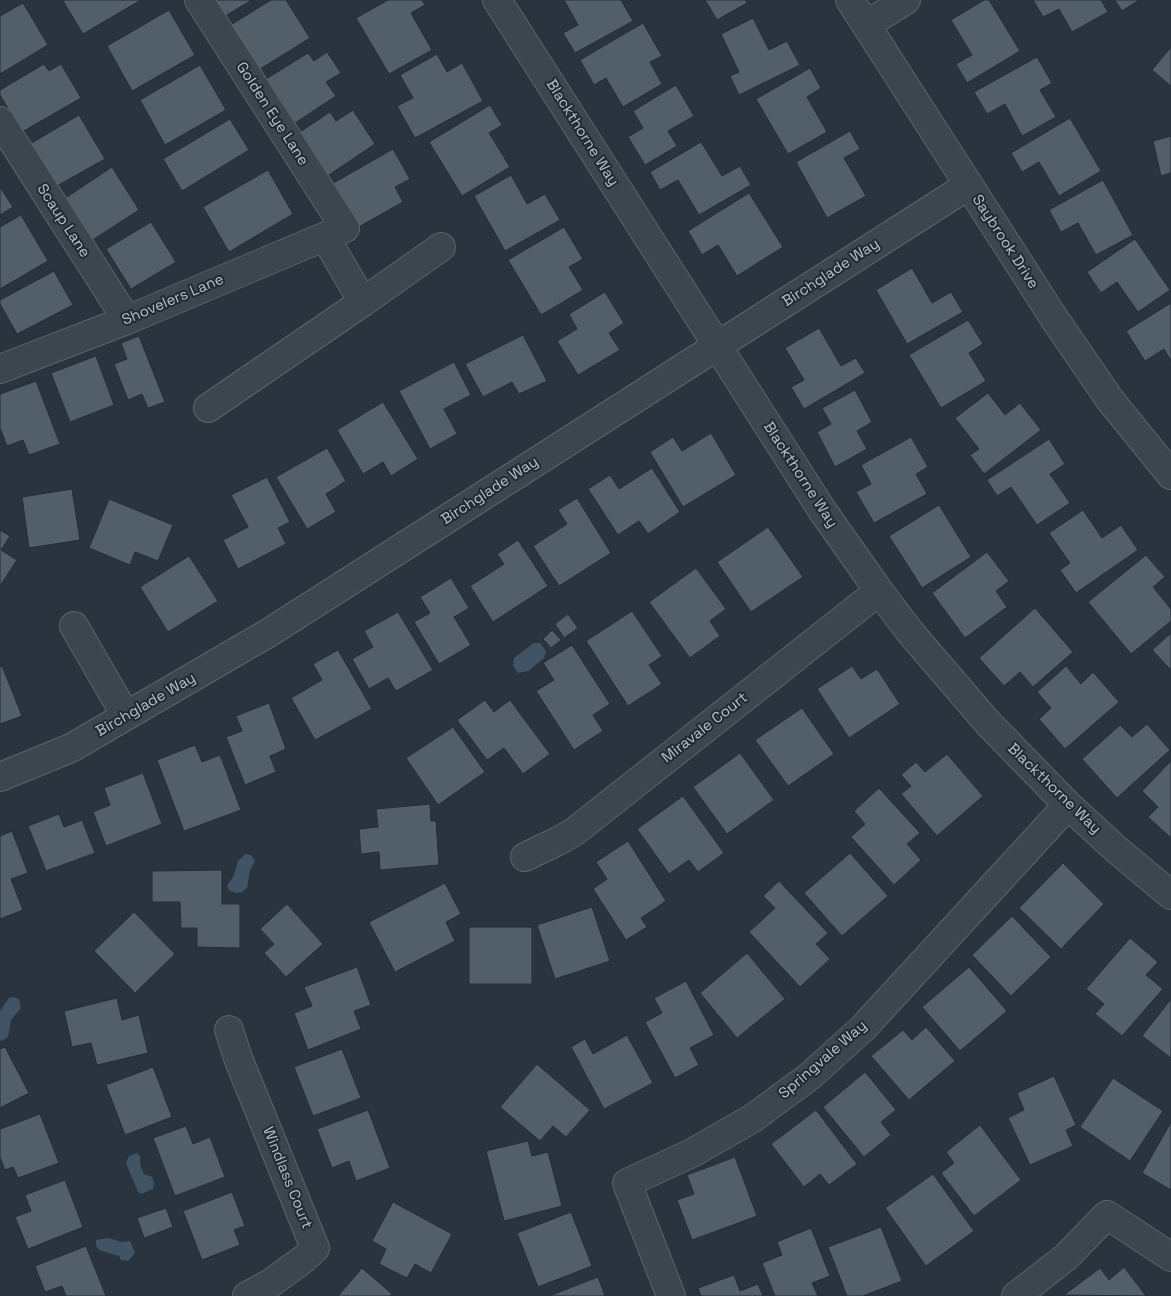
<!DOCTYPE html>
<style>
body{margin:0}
canvas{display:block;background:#29343e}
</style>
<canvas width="1171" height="1296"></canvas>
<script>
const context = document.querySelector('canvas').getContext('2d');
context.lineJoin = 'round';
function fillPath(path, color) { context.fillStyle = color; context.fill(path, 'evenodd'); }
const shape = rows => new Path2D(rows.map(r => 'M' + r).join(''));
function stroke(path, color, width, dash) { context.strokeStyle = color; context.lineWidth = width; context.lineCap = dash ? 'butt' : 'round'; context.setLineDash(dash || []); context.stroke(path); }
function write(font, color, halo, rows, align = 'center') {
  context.font = font + ' "Space Grotesk",sans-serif'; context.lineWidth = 4; context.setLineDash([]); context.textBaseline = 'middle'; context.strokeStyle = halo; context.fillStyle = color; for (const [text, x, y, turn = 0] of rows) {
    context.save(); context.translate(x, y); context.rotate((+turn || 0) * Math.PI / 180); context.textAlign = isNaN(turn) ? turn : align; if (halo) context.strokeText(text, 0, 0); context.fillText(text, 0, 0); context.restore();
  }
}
fillPath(shape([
 [534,643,540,643,546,651,544,658,528,671,518,673,513,666,514,658],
 [246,854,251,855,255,861,250,870,247,888,242,892,235,893,229,890,227,886,234,875,238,861],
 [14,997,19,999,21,1008,11,1020,8,1037,2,1041,0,1040,0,1011,9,998],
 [137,1153,140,1156,140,1164,144,1174,152,1177,154,1183,153,1189,141,1194,138,1192,126,1163,129,1156],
 [108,1238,122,1242,130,1241,135,1253,128,1261,121,1260,119,1256,99,1250,96,1245,96,1240]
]), '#405466');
const building = shape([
 [65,0,141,0,83,34,63,1,65,0],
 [215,0,252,0,225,16,215,0],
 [271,0,286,0,310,38,257,71,229,26,271,0],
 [388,0,422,0,425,5,411,13,432,50,389,74,356,18,388,0],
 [564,0,621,0,633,21,575,53,563,33,578,25,564,0],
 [705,0,746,0,747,3,717,20,705,0],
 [984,0,989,0,1020,51,967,83,956,64,972,55,951,20,984,0],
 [1033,0,1101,0,1108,12,1072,32,1059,9,1043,17,1033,0],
 [1115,0,1139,0,1122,11,1115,0],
 [23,3,48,45,0,74,0,16,23,3],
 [169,10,195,55,132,91,107,46,169,10],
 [753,18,769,50,787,41,800,65,739,95,730,76,739,72,721,34,753,18],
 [643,23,662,56,650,62,662,84,623,107,606,78,594,85,580,60,643,23],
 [1171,47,1171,86,1152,70,1171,47],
 [327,52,341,73,326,82,336,96,295,123,266,79,308,53,314,61,327,52],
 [437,54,447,72,462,63,483,101,415,138,397,106,413,98,400,75,437,54],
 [1037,57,1052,83,1040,90,1056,117,1022,136,1005,104,987,114,974,92,1037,57],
 [44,64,49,71,61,64,81,98,22,132,0,95,0,90,44,64],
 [200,65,226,110,165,145,140,100,200,65],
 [810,68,821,88,807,97,827,132,788,154,756,99,810,68],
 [676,85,694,116,668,131,677,146,645,165,628,137,643,128,633,111,676,85],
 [490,105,502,125,489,133,510,167,462,196,429,142,490,105],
 [353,110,375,144,326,177,297,134,330,112,336,121,353,110],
 [79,115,105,159,55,187,30,144,79,115],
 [1070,118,1101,171,1059,196,1039,162,1022,172,1011,153,1070,118],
 [230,119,249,150,182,191,163,159,230,119],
 [850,131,860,149,844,158,866,196,827,218,796,162,850,131],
 [1171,136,1171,173,1161,176,1153,141,1171,136],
 [701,142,722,176,740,166,751,185,699,215,678,180,660,190,650,172,701,142],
 [393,149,410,179,395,187,403,202,355,229,330,185,393,149],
 [112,167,139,210,91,241,64,199,112,167],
 [268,170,293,214,229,252,203,207,268,170],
 [511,175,527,204,545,194,560,220,505,251,474,196,511,175],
 [1103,180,1133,235,1096,255,1078,223,1061,232,1049,210,1103,180],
 [0,187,13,207,0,215,0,187],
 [749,193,783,247,737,276,718,245,702,255,688,231,749,193],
 [21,215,48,261,0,289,0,227,21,215],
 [151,222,176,262,131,289,106,249,151,222],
 [564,227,583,259,569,267,583,290,541,315,508,260,564,227],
 [1135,239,1170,290,1138,312,1117,282,1101,293,1087,272,1135,239],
 [912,268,932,303,951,292,963,312,907,344,876,290,912,268],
 [54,271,73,305,17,334,0,304,0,300,54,271],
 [605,292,624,323,609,333,620,350,578,375,557,341,577,329,569,314,605,292],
 [1171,303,1171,361,1164,349,1145,361,1126,331,1171,303],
 [968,320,983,344,969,353,986,381,941,408,909,355,968,320],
 [819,328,841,366,856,358,865,373,804,409,791,387,804,380,785,348,819,328],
 [523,335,547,381,519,394,512,382,483,397,465,364,523,335],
 [139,336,165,402,148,408,142,394,128,400,114,364,127,359,121,343,139,336],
 [96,356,114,405,70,422,51,373,96,356],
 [454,362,471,395,444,409,457,434,430,449,399,391,454,362],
 [36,381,60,444,29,455,23,440,7,446,0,428,0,394,36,381],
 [855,390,872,422,857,431,867,449,835,467,817,432,831,424,822,408,855,390],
 [988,393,1005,415,1020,403,1041,430,984,474,970,455,979,449,955,418,988,393],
 [383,402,418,459,391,476,383,462,363,474,337,430,383,402],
 [711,433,736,475,683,507,650,452,673,437,682,451,711,433],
 [911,437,928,467,916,474,927,494,874,523,856,492,871,484,861,465,911,437],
 [1049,439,1065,464,1050,474,1070,503,1037,525,1011,487,997,496,987,480,1049,439],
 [327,448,346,481,326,494,336,512,307,529,276,477,327,448],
 [652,468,680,512,648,534,639,521,618,535,588,489,610,475,619,489,652,468],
 [267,477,290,522,278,528,286,544,238,569,223,540,248,527,231,495,267,477],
 [72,489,80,540,29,548,22,497,72,489],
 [577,498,611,553,559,586,533,546,567,524,558,510,577,498],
 [109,499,173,525,158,561,135,552,130,565,89,548,109,499],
 [939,505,971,557,922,588,889,536,939,505],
 [1083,510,1102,538,1121,525,1138,550,1076,593,1060,570,1070,563,1049,533,1083,510],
 [768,527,803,577,751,612,717,562,768,527],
 [0,530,10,536,1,550,17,560,0,586,0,530],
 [518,540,548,586,493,622,470,586,504,564,497,554,518,540],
 [987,552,1009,581,996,591,1007,607,965,638,932,593,987,552],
 [1146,555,1165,577,1153,587,1171,609,1171,621,1131,654,1088,602,1146,555],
 [189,556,218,601,168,632,140,587,189,556],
 [696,568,726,609,710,621,720,636,690,658,649,602,696,568],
 [451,578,469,608,454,617,471,645,439,664,414,622,430,613,420,597,451,578],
 [1035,608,1073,652,1033,687,1020,672,1004,686,979,658,1035,608],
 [632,611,662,656,649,665,662,684,628,706,586,641,632,611],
 [398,612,433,670,396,691,388,678,369,689,352,659,373,647,364,631,398,612],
 [568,614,578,628,564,638,555,624,568,614],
 [552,630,561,640,551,648,543,639,552,630],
 [1171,633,1171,670,1152,650,1171,633],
 [572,645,610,704,593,715,603,731,574,750,536,691,554,680,543,663,572,645],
 [338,650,372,709,315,740,291,698,322,680,313,664,338,650],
 [2,666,22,716,0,724,0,667,2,666],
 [852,666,861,679,877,669,900,704,849,738,817,689,852,666],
 [1066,666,1081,684,1093,672,1119,702,1065,749,1039,719,1051,708,1037,692,1066,666],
 [485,700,494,712,510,700,550,754,523,774,504,748,487,760,457,720,485,700],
 [269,703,286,749,270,756,276,772,245,785,226,737,242,731,236,716,269,703],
 [802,708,834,754,788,786,755,740,802,708],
 [1147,724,1170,750,1117,798,1082,759,1120,725,1132,737,1147,724],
 [453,727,485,772,438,805,406,758,453,727],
 [195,745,202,762,220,755,241,810,184,831,157,760,195,745],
 [740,753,774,800,727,834,693,787,740,753],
 [947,754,983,796,937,836,901,794,911,786,901,775,916,762,925,772,947,754],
 [1171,761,1171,838,1148,817,1158,807,1142,791,1171,761],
 [143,773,162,824,106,846,93,812,110,805,104,788,143,773],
 [879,788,920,833,907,844,921,860,894,885,851,837,865,824,854,811,879,788],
 [683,796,724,853,698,872,689,860,669,874,637,829,683,796],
 [430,804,431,821,436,821,439,865,380,870,379,852,361,854,359,829,378,827,376,809,430,804],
 [59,814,64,827,82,820,95,853,46,871,28,826,59,814],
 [12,831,28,873,11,879,23,910,0,919,0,836,12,831],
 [628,841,666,901,641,918,647,927,626,940,593,889,607,879,596,862,628,841],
 [850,853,888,896,842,936,804,893,850,853],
 [1063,863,1104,904,1061,949,1019,908,1063,863],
 [222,870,222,904,240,904,240,948,197,947,197,928,181,928,180,902,152,902,152,871,222,870],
 [779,881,828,933,816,944,830,959,800,987,749,932,775,908,763,896,779,881],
 [445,883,461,914,446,922,455,941,395,972,369,922,445,883],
 [287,904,323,944,286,977,264,953,274,944,260,929,287,904],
 [592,907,610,961,555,979,537,925,592,907],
 [134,912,175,954,135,993,94,951,134,912],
 [1012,916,1051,957,1011,996,972,955,1012,916],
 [469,927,532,927,532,984,469,984,469,927],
 [1130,938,1158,962,1146,975,1163,989,1122,1036,1095,1014,1104,1004,1086,989,1130,938],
 [747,953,785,999,737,1038,700,993,747,953],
 [357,967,371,1005,354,1011,361,1029,308,1050,294,1013,312,1006,304,987,357,967],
 [969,967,1007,1011,960,1051,922,1007,969,967],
 [686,981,714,1035,690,1048,699,1065,675,1078,645,1022,662,1013,654,998,686,981],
 [117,998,122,1020,139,1015,148,1053,97,1065,91,1043,72,1047,64,1011,117,998],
 [1171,999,1171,1058,1142,1036,1171,999],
 [926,1027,955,1061,909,1100,871,1056,903,1030,912,1040,926,1027],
 [627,1035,653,1083,604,1109,571,1047,585,1039,593,1054,627,1035],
 [5,1047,29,1093,0,1108,0,1049,5,1047],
 [342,1049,361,1098,313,1116,294,1067,342,1049],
 [537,1064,590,1110,566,1137,553,1126,540,1141,500,1107,537,1064],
 [153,1067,172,1117,125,1135,106,1085,153,1067],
 [865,1072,896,1110,881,1122,891,1135,864,1157,823,1107,865,1072],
 [1054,1076,1076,1125,1066,1130,1073,1146,1030,1165,1008,1118,1024,1110,1017,1093,1054,1076],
 [1113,1078,1163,1111,1130,1161,1080,1127,1113,1078],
 [368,1110,390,1168,356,1181,349,1161,332,1168,317,1129,368,1110],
 [816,1110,857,1164,829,1185,820,1174,804,1187,771,1144,816,1110],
 [40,1114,59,1163,18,1178,13,1167,5,1170,0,1157,0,1129,40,1114],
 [1171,1122,1171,1190,1142,1173,1171,1122],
 [980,1125,1021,1180,974,1216,941,1173,954,1163,946,1152,980,1125],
 [186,1126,193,1144,210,1137,225,1177,175,1196,153,1138,186,1126],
 [528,1141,532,1156,548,1152,562,1206,504,1221,486,1151,528,1141],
 [735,1157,757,1216,692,1240,677,1200,694,1194,687,1175,735,1157],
 [933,1174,974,1231,926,1266,885,1208,933,1174],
 [65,1180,83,1227,28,1249,15,1217,31,1211,25,1195,65,1180],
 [232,1192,245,1226,234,1230,240,1245,202,1260,183,1211,232,1192],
 [393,1202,452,1234,431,1273,415,1264,407,1278,379,1264,386,1249,372,1241,393,1202],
 [166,1208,173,1227,144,1238,137,1218,166,1208],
 [571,1212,592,1266,538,1287,517,1233,571,1212],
 [881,1227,902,1281,863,1296,847,1296,828,1247,881,1227],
 [811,1228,830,1276,812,1283,818,1296,775,1296,762,1263,782,1255,777,1242,811,1228],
 [86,1246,106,1296,66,1296,62,1286,45,1292,35,1266,86,1246],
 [1124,1267,1146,1296,1064,1295,1100,1268,1109,1280,1124,1267],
 [362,1268,392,1294,390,1296,338,1296,362,1268],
 [734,1275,740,1291,758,1284,763,1296,701,1296,698,1288,734,1275],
 [598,1277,605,1296,549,1296,598,1277]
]);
fillPath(building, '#525f69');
stroke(building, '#232d36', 1);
const minor = shape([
 [497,0,822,510,879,591,910,632,988,723,1068,805,1117,850,1171,895],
 [850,0,1054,318,1110,400,1171,475],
 [866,25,906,0],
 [0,121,127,320],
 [363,302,441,247],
 [0,369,127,320,345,228,199,0],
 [208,408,363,302,325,237],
 [74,626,126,716],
 [0,777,71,748,270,632,969,185],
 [525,857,558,841,574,832,879,591],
 [229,1030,238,1058,315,1248,305,1258,271,1283,247,1296],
 [671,1296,627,1183,692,1153,753,1118,810,1076,863,1028,1068,805],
 [1016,1296,1066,1257,1107,1215,1171,1257]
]);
stroke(minor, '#5a646c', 30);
stroke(minor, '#3c464f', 28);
write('15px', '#b9c1c9', '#212b34', [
 ["Golden Eye Lane",272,114,57],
 ["Blackthorne Way",582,133,58],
 ["Scaup Lane",63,221,57],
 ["Saybrook Drive",1005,242,57],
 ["Birchglade Way",831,273,-33],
 ["Shovelers Lane",173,300,-23],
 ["Blackthorne Way",800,475,57],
 ["Birchglade Way",490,491,-33],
 ["Birchglade Way",146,705,-30],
 ["Miravale Court",705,728,-38],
 ["Blackthorne Way",1054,789,44],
 ["Springvale Way",823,1060,-41],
 ["Windlass Court",287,1178,68]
]);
</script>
